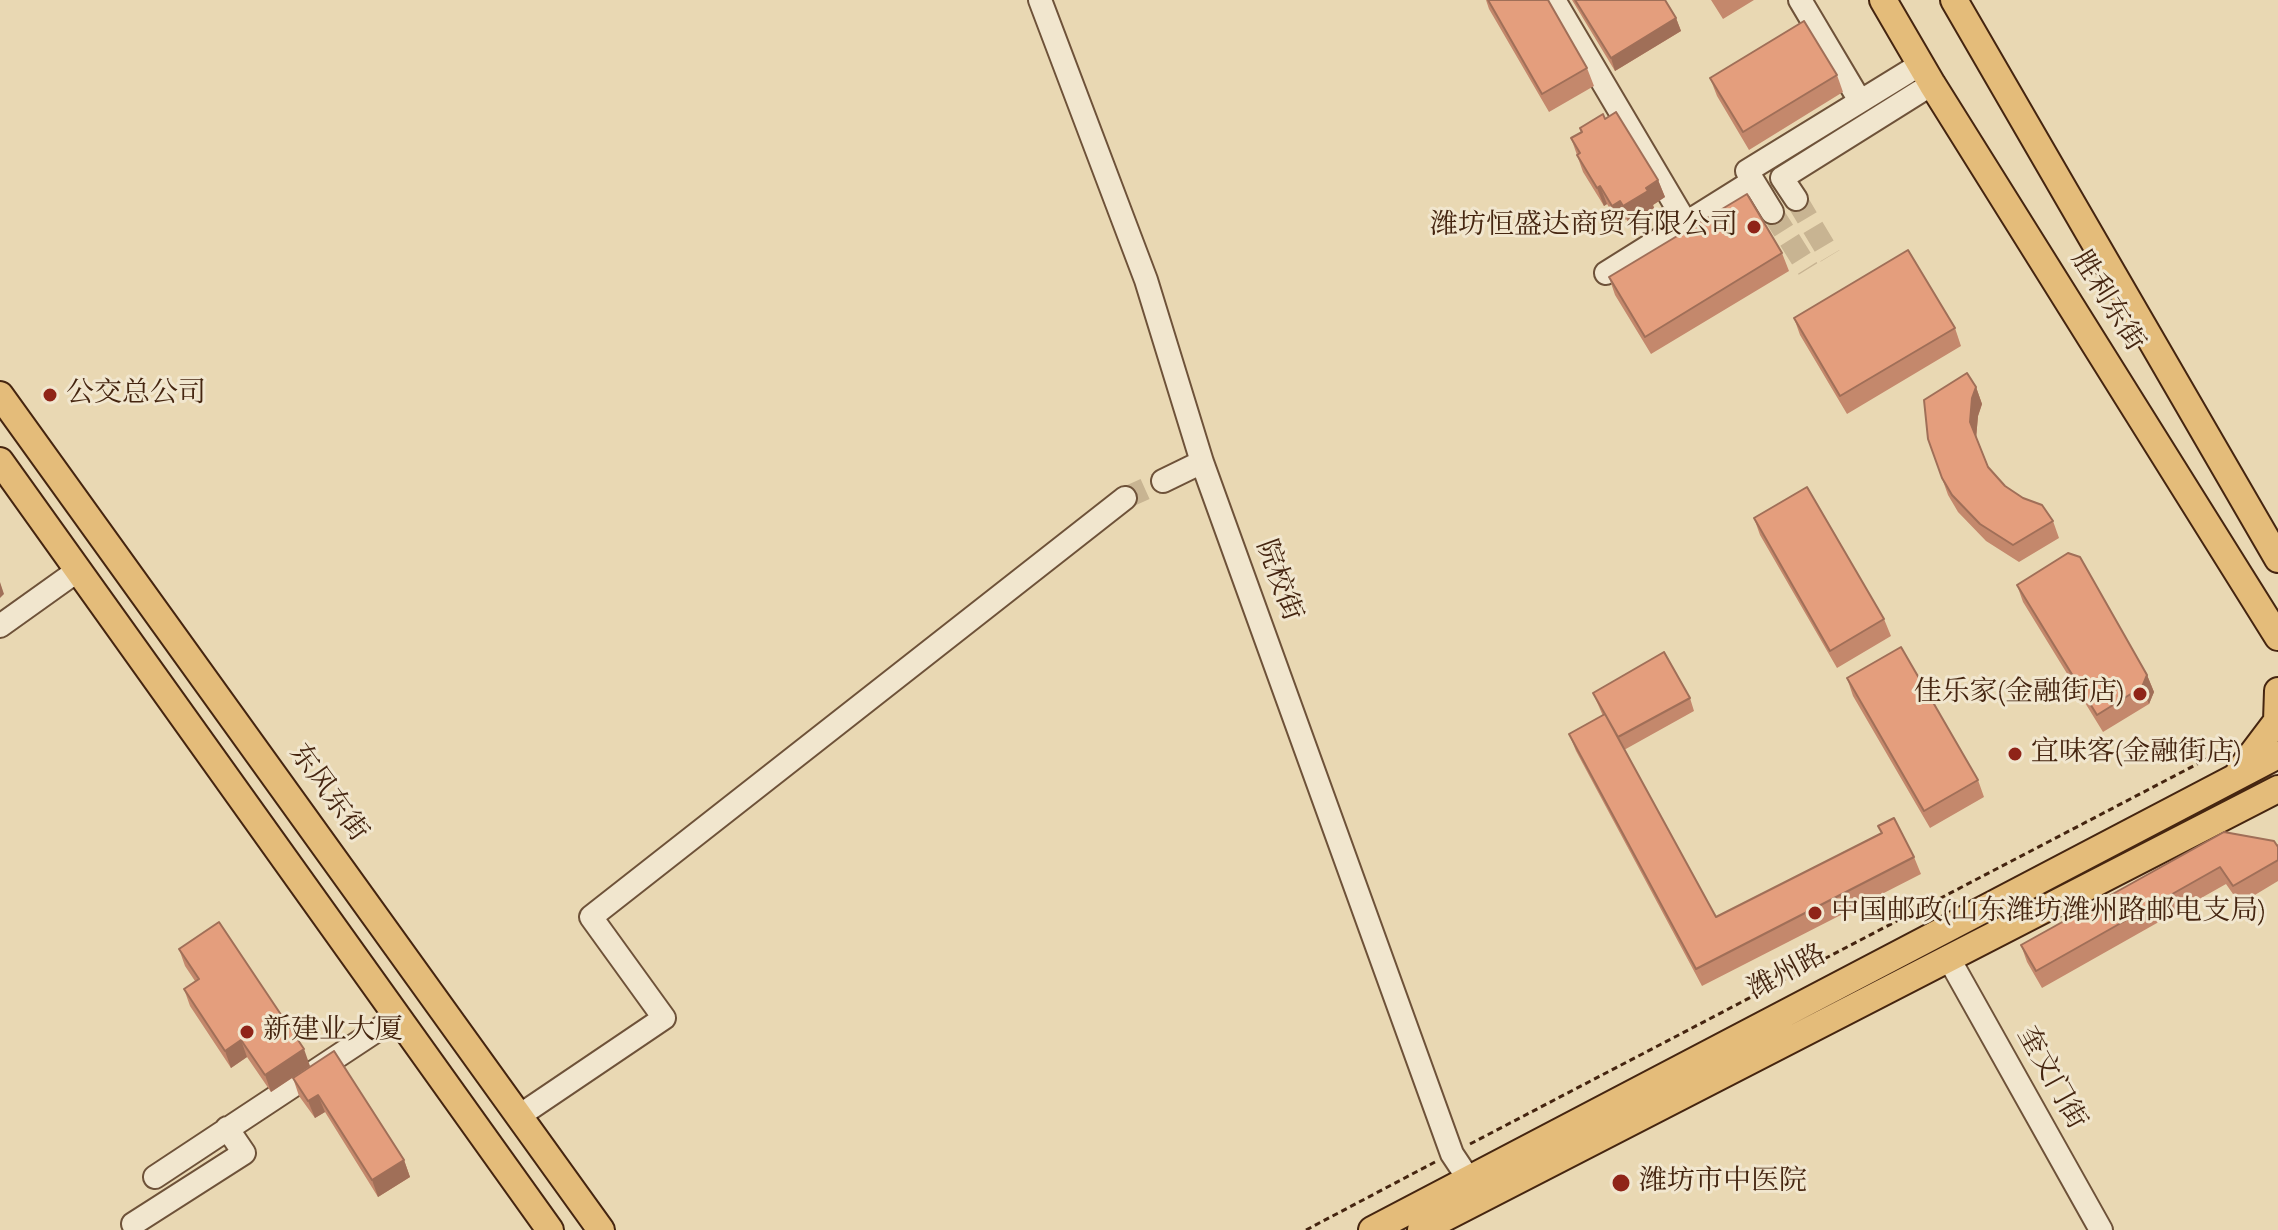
<!DOCTYPE html>
<meta charset="utf-8">
<style>
body{margin:0}
canvas{display:block;background:#e9d8b3}
</style>
<canvas width="2278" height="1230"></canvas>
<script>
const context = document.querySelector('canvas').getContext('2d');
context.lineJoin = 'round';
const shape = rows => new Path2D(rows.map(r => 'M' + r).join(''));
function stroke(path, color, width, dash) { context.strokeStyle = color; context.lineWidth = width; context.lineCap = dash ? 'butt' : 'round'; context.setLineDash(dash || []); context.stroke(path); }
function fillPath(path, color) { context.fillStyle = color; context.fill(path, 'evenodd'); }
function write(font, color, halo, rows, align = 'center') {
  context.font = font + ' "IM FELL English","Noto Serif SC",serif'; context.lineWidth = 6; context.setLineDash([]); context.textBaseline = 'middle'; context.strokeStyle = halo; context.fillStyle = color; for (const [text, x, y, turn = 0] of rows) {
    context.save(); context.translate(x, y); context.rotate((+turn || 0) * Math.PI / 180); context.textAlign = isNaN(turn) ? turn : align; if (halo) context.strokeText(text, 0, 0); context.fillText(text, 0, 0); context.restore();
  }
}
stroke(shape([
 [1796,199,1830,256],
 [1772,212,1808,269],
 [1125,498,1163,481]
]), '#c8b492', 22, [22, 11]);
const minor = shape([
 [1040,0,1146,280,1202,462,1452,1154,1468,1178],
 [1554,0,1686,223],
 [1800,0,1860,101],
 [1796,199,1782,178,1932,84],
 [1772,212,1747,171,1921,64],
 [1606,273,1753,181],
 [1163,481,1202,462],
 [0,626,77,571],
 [1948,957,2101,1230],
 [519,1116,664,1018,591,917,1125,498],
 [155,1177,397,1017],
 [133,1224,244,1153,227,1128]
]);
const major = shape([
 [1883,0,1932,84,2278,637],
 [1954,0,2278,559],
 [0,395,601,1230],
 [0,461,550,1230],
 [2240,770,2277,721,2278,691],
 [1372,1230,2278,755],
 [1421,1230,2278,789]
]);
stroke(minor, '#6e5239', 26);
stroke(major, '#452510', 30);
stroke(shape([
 [1470,1144,2226,749],
 [1306,1230,1435,1162]
]), '#452510', 3, [6, 4]);
stroke(minor, '#f1e6ce', 22);
stroke(major, '#e4bc7a', 26);
fillPath(shape([
 [1486,0,1548,0,1587,68,1594,86,1549,112,1489,9],
 [1572,0,1665,0,1676,18,1681,31,1615,71],
 [1711,0,1754,0,1723,19],
 [1837,75,1843,92,1749,150,1717,96,1710,78],
 [1605,119,1658,180,1665,197,1653,205,1654,208,1629,224,1626,219,1619,223,1607,204,1604,206,1583,172,1571,138,1581,132,1580,128],
 [1782,253,1789,271,1651,354,1615,295,1609,277],
 [1794,318,1955,328,1961,346,1847,414,1800,335],
 [1976,387,1982,404,1978,416,1976,438,1988,467,2005,486,2053,521,2059,538,2019,562,1986,541,1958,512,1948,495,1928,439],
 [1754,518,1884,619,1891,636,1837,668,1760,535],
 [2017,585,2147,675,2154,692,2149,704,2103,732,2023,602],
 [1847,678,1978,780,1984,797,1930,828,1853,696],
 [1593,693,1690,698,1694,711,1624,750,1716,917,1881,833,1878,826,1914,857,1921,874,1702,986,1576,751,1569,734,1603,716],
 [2278,844,2278,881,2240,904,2226,884,2042,988,2027,962,2021,945],
 [179,949,310,1066,271,1092,247,1057,231,1068,190,1006,184,989,195,981,185,966],
 [334,1051,404,1160,410,1177,378,1197,325,1112,315,1118,299,1096,293,1078]
]), '#c4886c');
fillPath(shape([
 [1676,18,1681,31,1615,71,1611,58],
 [1658,180,1665,197,1653,205,1654,208,1629,224,1623,206,1646,188],
 [1600,186,1607,204,1604,206,1597,188],
 [1620,201,1626,219,1619,223,1612,206],
 [1976,387,1982,404,1978,416,1976,439,1970,422,1972,398],
 [0,582,4,594,0,598],
 [2147,675,2154,692,2149,704,2142,687],
 [241,1040,247,1057,231,1068,225,1051],
 [304,1049,310,1066,271,1092,265,1075],
 [318,1095,325,1112,315,1118,308,1101],
 [404,1160,410,1177,378,1197,372,1180]
]), '#a06f58');
const building = shape([
 [1488,0,1548,0,1587,68,1542,94,1488,0],
 [1575,0,1665,0,1676,18,1611,58,1575,0],
 [1804,21,1837,75,1743,132,1710,78,1804,21],
 [1616,112,1658,180,1646,188,1648,191,1623,206,1620,201,1612,206,1600,186,1597,188,1577,155,1580,153,1571,138,1582,132,1580,128,1603,114,1605,119,1616,112],
 [1747,194,1782,253,1645,337,1609,277,1747,194],
 [1908,250,1955,328,1840,396,1794,318,1908,250],
 [1967,373,1976,387,1972,398,1970,422,1988,467,2005,486,2023,498,2042,505,2053,521,2013,545,1980,524,1952,495,1942,478,1928,439,1924,400,1967,373],
 [1807,487,1884,619,1830,651,1754,518,1807,487],
 [2068,553,2080,557,2147,675,2142,687,2097,715,2017,585,2068,553],
 [1901,647,1978,780,1924,811,1847,678,1901,647],
 [1664,652,1690,698,1618,737,1593,693,1664,652],
 [1605,714,1716,917,1882,833,1878,826,1894,818,1914,857,1696,969,1569,734,1605,714],
 [2224,832,2274,841,2278,847,2278,860,2233,886,2220,867,2036,971,2021,945,2224,832],
 [219,922,304,1049,265,1075,241,1040,225,1051,184,989,199,979,179,949,219,922],
 [334,1051,404,1160,372,1180,318,1095,308,1101,293,1078,334,1051]
]);
fillPath(building, '#e49e7d');
stroke(building, '#a06f58', 2);
for (const [x, y, r, color] of [
 [1754,227,8,"#8f2418"],
 [50,395,8,"#8f2418"],
 [2140,694,8,"#8f2418"],
 [2015,754,8,"#8f2418"],
 [1815,913,8,"#8f2418"],
 [247,1032,8,"#8f2418"],
 [1621,1183,10,"#8f2418"]
]) { const dot = new Path2D(); dot.arc(x, y, r, 0, 2 * Math.PI); context.fillStyle = color; context.fill(dot); stroke(dot, '#f1e6ce', 3); }
write('28px', '#452510', '#f1e6ce', [
 ["潍坊恒盛达商贸有限公司",1738,227,"right"],
 ["公交总公司",66,395],
 ["佳乐家(金融街店)",2124,694,"right"],
 ["宜味客(金融街店)",2031,754],
 ["中国邮政(山东潍坊潍州路邮电支局)",1831,913],
 ["新建业大厦",263,1032],
 ["潍坊市中医院",1639,1183]
], 'left');
write('28px', '#452510', '#f1e6ce', [
 ["胜利东街",2106,302,58],
 ["院校街",1277,581,70],
 ["东风东街",327,794,54],
 ["潍州路",1788,974,-28],
 ["奎文门街",2050,1079,61]
]);
</script>
